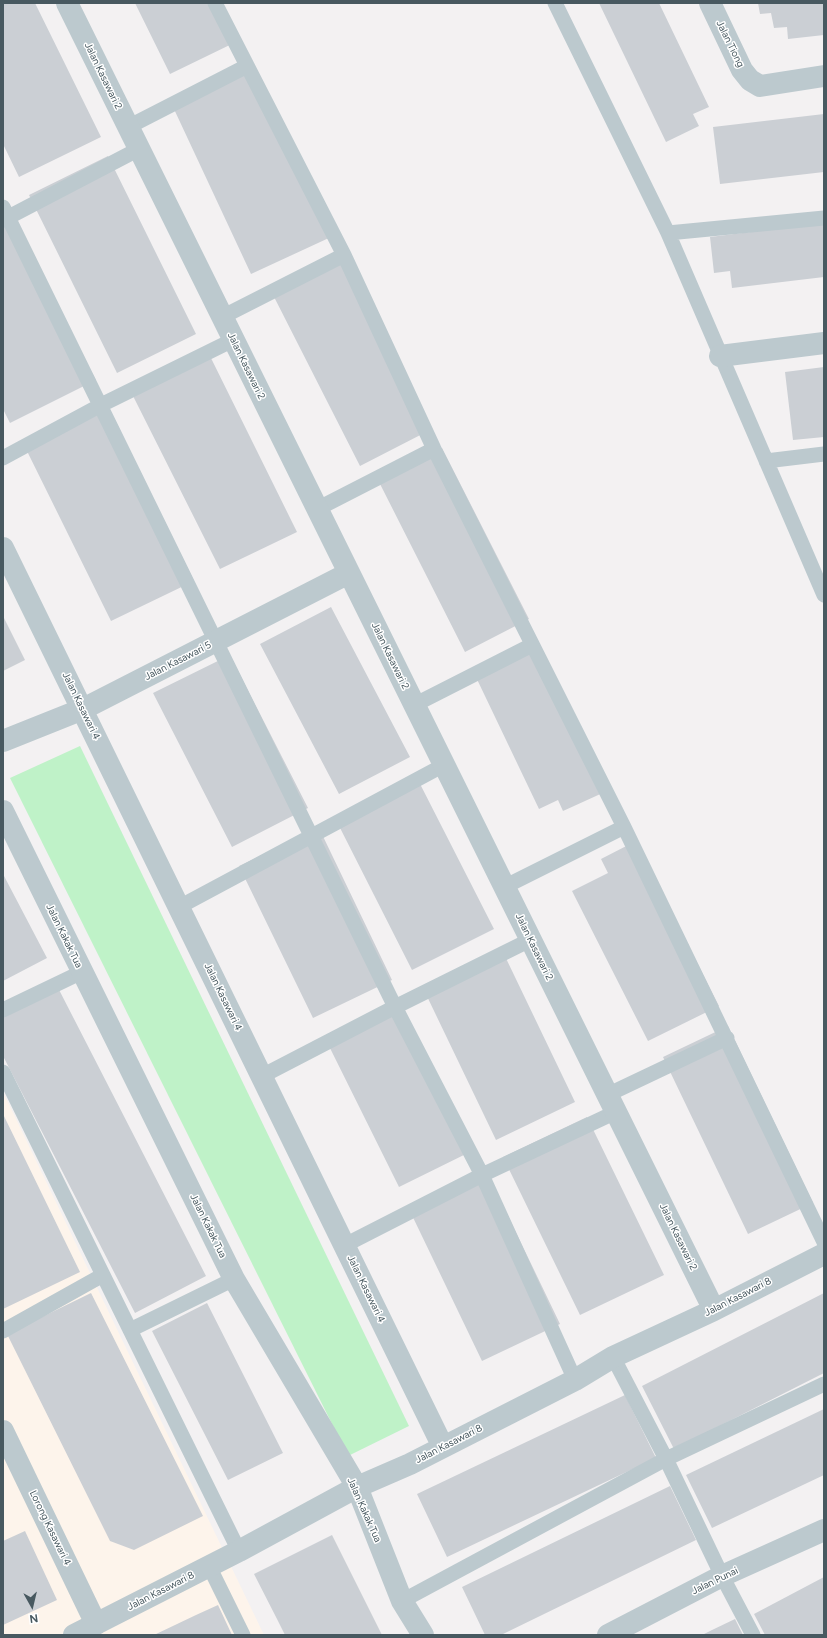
<!DOCTYPE html>
<style>
body{margin:0}
#map{position:relative;width:827px;height:1638px;overflow:hidden;background:#f3f1f2;font-family:Figtree,sans-serif}
canvas{display:block}
.frame{position:absolute;inset:0;border:4px solid #485960;pointer-events:none}
.north{position:absolute;left:12px;top:1586px;width:40px;height:40px;-webkit-text-stroke:3px #fff;paint-order:stroke;rotate:172deg;font-size:11px;font-weight:700;line-height:16px;text-align:center;color:#485960}
.north::after{content:'';display:block;margin:auto;width:14px;height:18px;background:#485960;clip-path:polygon(50% 0,100% 100%,50% 72%,0 100%)}
</style>
<div id="map">
<canvas width="827" height="1638"></canvas>
<div class="frame"></div>
<div class="north">N</div>
</div>
<script>
const context = document.querySelector('canvas').getContext('2d');
context.lineJoin = 'round';
function fillPath(path, color) { context.fillStyle = color; context.fill(path, 'evenodd'); }
const shape = rows => new Path2D(rows.map(r => 'M' + r).join(''));
function stroke(path, color, width, dash) { context.strokeStyle = color; context.lineWidth = width; context.lineCap = dash ? 'butt' : 'round'; context.setLineDash(dash || []); context.stroke(path); }
function write(font, color, halo, rows, align = 'center') {
  context.font = font + ' Figtree,sans-serif'; context.lineWidth = 3; context.setLineDash([]); context.textBaseline = 'middle'; context.strokeStyle = halo; context.fillStyle = color; for (const [text, x, y, turn = 0] of rows) {
    context.save(); context.translate(x, y); context.rotate((+turn || 0) * Math.PI / 180); context.textAlign = isNaN(turn) ? turn : align; if (halo) context.strokeText(text, 0, 0); context.fillText(text, 0, 0); context.restore();
  }
}
fillPath(shape([
 [3,1092,264,1635,3,1635]
]), '#fdf4eb');
fillPath(shape([
 [80,746,409,1426,348,1456,10,778]
]), '#bff2c8');
fillPath(shape([
 [3,3,35,3,101,137,19,177,3,144],
 [135,3,222,3,240,40,170,74],
 [599,3,659,3,709,107,693,114,699,126,666,142],
 [758,3,824,3,824,35,788,39,787,27,774,28,771,13,760,14],
 [252,70,331,237,251,274,173,107],
 [824,114,824,172,720,184,713,127],
 [108,156,196,334,117,373,29,195],
 [3,208,96,380,10,423,3,409],
 [824,223,824,277,732,288,730,271,714,273,710,237],
 [342,253,432,429,360,466,270,289],
 [207,350,297,532,220,569,129,388],
 [824,367,824,437,793,440,785,372],
 [106,402,194,581,111,621,23,443],
 [442,448,529,619,465,652,378,480],
 [331,607,410,757,339,794,260,644],
 [3,616,25,660,3,671],
 [536,643,607,791,563,811,558,800,539,809,474,673],
 [230,655,308,808,232,847,153,693],
 [417,778,494,929,412,970,335,818],
 [319,828,392,980,313,1018,239,866],
 [636,841,719,1006,648,1041,572,891,608,873,601,859],
 [3,874,47,958,3,981],
 [502,950,575,1102,496,1140,423,988],
 [54,980,206,1276,135,1313,3,1056,3,1006],
 [399,999,474,1150,399,1187,324,1036],
 [728,1026,813,1203,748,1234,663,1057],
 [3,1114,80,1272,3,1309],
 [587,1117,664,1275,580,1315,503,1157],
 [486,1170,560,1324,482,1361,408,1207],
 [91,1293,203,1516,134,1550,110,1541,7,1334],
 [824,1293,824,1373,674,1449,642,1386],
 [207,1303,283,1453,228,1480,152,1331],
 [625,1395,656,1458,447,1557,417,1494],
 [824,1409,824,1475,712,1528,686,1475],
 [670,1486,696,1540,501,1635,485,1635,462,1587],
 [25,1531,57,1600,3,1625,3,1541],
 [332,1535,382,1635,285,1635,277,1619,254,1574],
 [824,1577,824,1635,765,1635,754,1614],
 [218,1605,232,1635,154,1635,196,1615],
 [735,1619,743,1635,702,1635,712,1630]
]), '#cbcfd4');
stroke(shape([
 [215,3,344,255,434,449,624,827,824,1242],
 [555,3,668,233,824,595],
 [128,127,247,66],
 [3,207,395,1007,482,1175,575,1380],
 [3,220,139,149],
 [668,233,824,218],
 [222,317,344,255],
 [3,458,101,405,233,340],
 [766,461,824,454],
 [317,509,434,449],
 [414,705,532,645],
 [504,887,624,827],
 [179,907,444,765],
 [3,1010,82,972],
 [3,1072,239,1551],
 [262,1076,395,1007,530,940],
 [607,1095,727,1038],
 [345,1245,482,1175,616,1112],
 [130,1330,234,1279],
 [3,1331,103,1275],
 [613,1357,666,1459,722,1576,753,1635],
 [209,1566,243,1635],
 [402,1601,666,1459,824,1384]
]), '#bcc9ce', 15);
stroke(shape([
 [67,3,714,1310],
 [710,3,742,70,750,80,760,86,824,76],
 [720,356,824,343],
 [3,548,443,1447],
 [3,741,83,709,349,573],
 [3,811,234,1279,357,1487,402,1601,423,1635],
 [3,1431,96,1624],
 [74,1635,239,1551,357,1487,410,1464,575,1380,613,1357,714,1310,824,1254],
 [608,1635,722,1576,824,1530]
]), '#bcc9ce', 22);
write('10px', '#485960', '#fff', [
 ["Jalan Tiong",730,44,64],
 ["Jalan Kasawari 2",103,76,64],
 ["Jalan Kasawari 2",246,366,64],
 ["Jalan Kasawari 2",390,656,64],
 ["Jalan Kasawari 5",178,661,-27],
 ["Jalan Kasawari 4",81,706,64],
 ["Jalan Kakak Tua",64,936,64],
 ["Jalan Kasawari 2",534,947,64],
 ["Jalan Kasawari 4",223,997,64],
 ["Jalan Kakak Tua",208,1226,64],
 ["Jalan Kasawari 2",678,1237,64],
 ["Jalan Kasawari 4",366,1289,64],
 ["Jalan Kasawari 8",738,1297,-27],
 ["Jalan Kasawari 8",449,1444,-27],
 ["Jalan Kakak Tua",364,1510,66],
 ["Lorong Kasawari 4",50,1528,64],
 ["Jalan Punai",715,1581,-26],
 ["Jalan Kasawari 8",161,1591,-27]
]);
</script>
